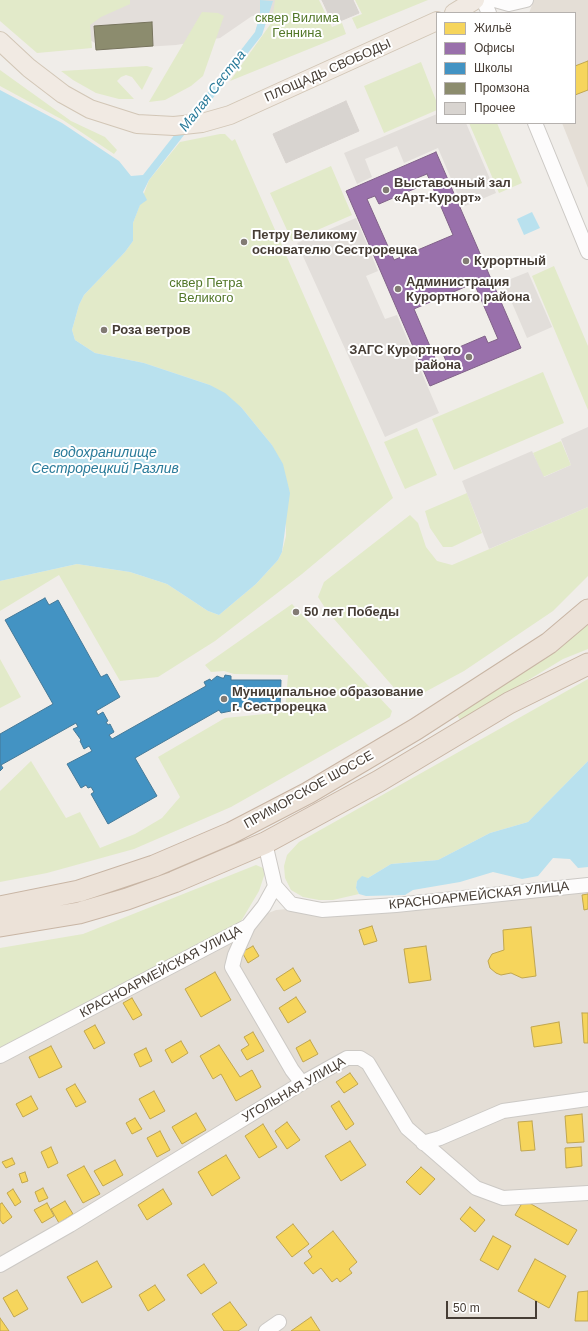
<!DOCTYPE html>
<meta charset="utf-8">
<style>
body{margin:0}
#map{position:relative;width:588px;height:1331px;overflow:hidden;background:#f0ede9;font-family:Helvetica,sans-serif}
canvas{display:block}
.legend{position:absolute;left:436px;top:12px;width:140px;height:112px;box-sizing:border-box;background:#fff;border:1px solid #b5b1ae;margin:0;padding:5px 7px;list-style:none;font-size:12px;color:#463d35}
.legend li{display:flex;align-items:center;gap:8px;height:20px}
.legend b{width:20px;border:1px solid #b5b1ae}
.scale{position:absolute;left:446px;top:1301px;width:91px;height:18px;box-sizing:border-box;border:2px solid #463d35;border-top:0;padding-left:5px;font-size:12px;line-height:14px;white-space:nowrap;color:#463d35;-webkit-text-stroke:3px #fff;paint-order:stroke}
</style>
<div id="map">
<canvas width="588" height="1331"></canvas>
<ul class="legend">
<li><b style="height:11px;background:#f6d55c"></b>Жильё</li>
<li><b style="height:11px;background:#9970ab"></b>Офисы</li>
<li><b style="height:11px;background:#4393c3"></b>Школы</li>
<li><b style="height:11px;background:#8c8c6e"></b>Промзона</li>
<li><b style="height:11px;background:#d8d4d0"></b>Прочее</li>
</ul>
<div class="scale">50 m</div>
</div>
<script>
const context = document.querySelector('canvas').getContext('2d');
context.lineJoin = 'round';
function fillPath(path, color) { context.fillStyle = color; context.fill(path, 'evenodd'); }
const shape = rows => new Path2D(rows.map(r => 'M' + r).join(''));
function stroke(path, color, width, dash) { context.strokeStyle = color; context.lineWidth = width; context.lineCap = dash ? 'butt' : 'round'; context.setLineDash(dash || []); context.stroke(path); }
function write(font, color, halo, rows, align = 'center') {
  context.font = font + ' Helvetica,sans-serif'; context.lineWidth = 4; context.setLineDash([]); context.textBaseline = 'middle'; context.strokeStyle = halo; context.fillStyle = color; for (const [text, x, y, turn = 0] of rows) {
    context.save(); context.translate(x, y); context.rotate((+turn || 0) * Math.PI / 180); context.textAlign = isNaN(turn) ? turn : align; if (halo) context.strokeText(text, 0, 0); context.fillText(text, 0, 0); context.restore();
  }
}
fillPath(shape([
 [534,0,588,0,588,188,562,123,575,123,575,13,529,13],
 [588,882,588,1331,0,1331,0,1052,240,924,276,910]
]), '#e4ded6');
fillPath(shape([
 [27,0,294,0,281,12,252,16,220,38,176,45,96,50,95,43,49,16]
]), '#e3deda');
fillPath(shape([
 [0,0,130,0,130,4,101,17,90,25,92,48,37,53,0,21],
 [275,0,319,0,332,27,342,23,346,34,230,81,272,22],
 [355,0,428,0,357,29,352,18,362,14],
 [202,12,218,13,224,16,203,76,191,86,165,100,149,102],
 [421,62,437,103,437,110,384,133,364,86],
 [147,66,153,68,142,90,132,77,126,75,121,77,117,81,134,99,119,99,96,93,73,80,61,71],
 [0,70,71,121,105,137,117,150,114,154,63,120,0,86],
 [469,123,497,123,522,183,499,193],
 [220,134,225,134,232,141,235,139,393,498,302,574,215,641,158,677,120,681,59,575,0,611,0,581,77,564,130,572,167,584,208,611,219,615,256,584,278,560,282,552,286,536,286,526,272,445,241,407,210,385,144,363,95,353,75,340,72,330,79,305,84,295,125,252,133,241,133,223,149,180,180,142],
 [331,166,352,215,292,241,270,193],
 [554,266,588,346,588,410,532,276],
 [543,372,564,423,454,470,432,419],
 [417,428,437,475,405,489,384,442],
 [561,441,571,465,543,477,533,453],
 [467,493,482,533,452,547,443,547,430,528,425,511],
 [588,507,588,576,553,611,464,671,412,699,403,698,327,611,318,597,324,582,410,515,418,523,426,547,437,561,452,565],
 [292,604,392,711,390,717,231,807,134,849,47,873,0,882,0,791,31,761,66,818,80,812,100,848,135,834,162,818,180,797,158,757,225,718,285,712,288,675,234,674,224,671,211,672,205,665],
 [588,624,588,649,563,659,461,721,457,715,557,651],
 [0,659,21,697,0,708],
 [588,679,588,761,528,822,490,833,438,860,391,864,368,878,357,881,356,888,359,894,333,900,319,900,303,897,291,890,285,878,284,866,287,855,299,842],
 [256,865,263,868,265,873,259,891,240,923,0,1051,0,948,83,934]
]), '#e2eac9');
fillPath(shape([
 [437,114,437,123,466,123,496,193,463,207,438,148,404,163,397,146,365,159,372,177,357,184,344,153],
 [356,218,378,271,366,276,385,319,397,315,439,413,385,437,297,243],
 [528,272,552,327,527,338,503,282],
 [588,427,588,507,489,549,462,481,532,451,544,477,571,465,561,439]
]), '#e2deda');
fillPath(shape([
 [260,0,273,1,262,35,149,180,143,192,147,200,140,205,133,223,133,241,125,252,84,295,79,305,72,330,75,340,95,353,144,363,210,385,225,393,241,407,272,445,283,464,290,493,282,552,278,560,256,584,219,615,208,611,167,584,130,572,77,564,0,581,0,90,62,123,119,161,131,176,143,175,255,32,260,15],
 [532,212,540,228,524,235,517,219],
 [588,761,588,867,578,868,570,859,553,858,538,876,522,879,493,872,460,882,413,890,405,895,366,896,359,894,356,888,357,881,362,876,368,878,391,864,438,860,490,833,528,822]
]), '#b9e1ee');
const homes = shape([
 [588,61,588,90,575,95,575,66,588,61],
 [588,894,588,909,584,910,582,895,588,894],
 [372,926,377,941,364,945,359,930,372,926],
 [531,927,536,976,522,978,511,973,501,975,496,973,490,968,488,961,492,954,504,950,503,930,531,927],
 [253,946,259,956,248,963,242,952,253,946],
 [426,946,431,980,409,983,404,949,426,946],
 [293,968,301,981,284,991,276,979,293,968],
 [215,972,231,1000,201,1017,185,989,215,972],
 [296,997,306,1012,288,1023,279,1008,296,997],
 [132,998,142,1015,133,1020,123,1003,132,998],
 [582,1013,588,1013,588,1043,584,1043,582,1013],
 [559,1022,562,1043,534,1047,531,1027,559,1022],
 [95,1025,105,1043,94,1049,84,1031,95,1025],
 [253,1032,264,1051,247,1060,241,1050,249,1045,244,1037,253,1032],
 [310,1040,318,1054,303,1062,296,1048,310,1040],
 [181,1041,188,1053,172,1063,165,1050,181,1041],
 [219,1045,240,1077,252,1070,261,1087,236,1101,221,1074,213,1079,200,1056,219,1045],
 [51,1046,62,1067,39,1078,29,1057,51,1046],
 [146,1048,152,1061,140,1067,134,1054,146,1048],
 [350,1073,358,1084,344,1093,336,1082,350,1073],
 [75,1084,86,1102,76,1107,66,1089,75,1084],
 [154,1091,165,1111,150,1119,139,1099,154,1091],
 [31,1096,38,1109,23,1117,16,1104,31,1096],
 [339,1101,354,1124,346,1130,331,1106,339,1101],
 [196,1113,206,1130,182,1144,172,1127,196,1113],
 [582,1114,584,1142,567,1143,565,1116,582,1114],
 [135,1118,142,1129,132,1134,126,1123,135,1118],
 [532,1121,535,1150,521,1151,518,1122,532,1121],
 [287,1122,300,1140,287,1149,275,1131,287,1122],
 [263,1124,277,1147,259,1158,245,1136,263,1124],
 [160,1131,170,1150,157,1157,147,1138,160,1131],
 [350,1141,366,1165,341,1181,325,1156,350,1141],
 [51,1147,58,1163,48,1168,41,1152,51,1147],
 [581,1147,582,1166,566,1168,565,1148,581,1147],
 [226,1155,240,1178,212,1196,198,1172,226,1155],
 [12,1158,15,1164,6,1168,2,1162,12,1158],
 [115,1160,123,1175,103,1186,94,1171,115,1160],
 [84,1166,100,1194,83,1203,67,1175,84,1166],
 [421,1167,435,1179,420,1195,406,1182,421,1167],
 [25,1172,28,1181,22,1183,19,1174,25,1172],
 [43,1188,48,1198,39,1202,35,1192,43,1188],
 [13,1189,21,1202,15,1206,7,1193,13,1189],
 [163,1189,172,1204,147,1220,138,1205,163,1189],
 [524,1200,577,1230,568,1245,515,1215,524,1200],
 [65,1201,73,1214,59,1223,51,1209,65,1201],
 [2,1203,12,1217,3,1224,0,1220,0,1204,2,1203],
 [47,1203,54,1216,42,1223,34,1210,47,1203],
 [470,1207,485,1220,475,1232,460,1219,470,1207],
 [293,1224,309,1244,292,1257,276,1237,293,1224],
 [333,1231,357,1262,349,1269,352,1273,340,1282,337,1278,332,1282,321,1268,313,1274,304,1263,312,1257,308,1251,333,1231],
 [493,1236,511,1246,498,1270,480,1260,493,1236],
 [535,1259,566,1276,549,1308,518,1291,535,1259],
 [97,1261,112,1287,82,1303,67,1277,97,1261],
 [204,1264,217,1283,201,1294,187,1275,204,1264],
 [155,1285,165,1300,148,1311,139,1295,155,1285],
 [17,1290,28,1309,14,1317,3,1298,17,1290],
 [588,1291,588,1321,575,1321,578,1292,588,1291],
 [230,1302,247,1325,238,1331,224,1331,212,1314,230,1302],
 [311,1317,320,1331,291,1331,311,1317],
 [0,1318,9,1331,0,1331,0,1318]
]);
fillPath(homes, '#f6d55c');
stroke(homes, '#c1a750', 1);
const offices = shape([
 [436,152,521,348,430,386,346,191,436,152],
 [427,174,453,235,394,260,367,199,375,196,379,204,421,186,417,178,427,174],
 [474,283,498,339,488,343,485,336,443,354,446,361,438,365,414,309,474,283]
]);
fillPath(offices, '#9970ab');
stroke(offices, '#806188', 1);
const schools = shape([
 [45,598,49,605,58,600,101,677,107,674,120,697,96,711,98,715,103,712,108,721,106,722,108,725,110,724,114,732,109,735,112,739,206,686,204,682,210,679,211,681,217,676,222,678,224,678,225,675,231,676,231,680,281,680,280,707,231,707,231,711,221,713,219,710,135,758,157,796,108,824,91,794,94,792,91,787,88,788,86,785,81,788,67,764,92,751,89,746,84,749,80,741,81,740,73,729,78,727,76,723,1,765,3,768,0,771,0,734,53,704,5,620,45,598]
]);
fillPath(schools, '#4393c3');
stroke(schools, '#447998', 1);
const industry = shape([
 [152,22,153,46,96,50,94,26,152,22]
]);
fillPath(industry, '#8c8c6e');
stroke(industry, '#77745d', 1);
const building = shape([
 [322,0,353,0,359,13,333,24,322,0],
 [346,101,359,131,286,163,273,134,346,101]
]);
fillPath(building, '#d8d4d0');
stroke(building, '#d8d3cf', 1);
const minor = shape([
 [483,0,489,13],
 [495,0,509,4,526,0],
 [535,123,588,252],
 [265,843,275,886],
 [248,926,235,955,232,967,292,1070,302,1083],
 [0,1056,248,926,264,906,275,886,291,904,322,910,396,905,588,885],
 [423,1143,440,1138,503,1111,588,1099],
 [0,1265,70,1225,302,1083,347,1058,360,1058,368,1063,407,1128,476,1188,503,1198,588,1193],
 [266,1331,279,1322]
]);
const major = shape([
 [454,13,475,0],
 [0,41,29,68,63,94,90,109,137,124,174,126,202,123,230,115,437,21]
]);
const highway = shape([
 [0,907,79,891,154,866,231,833,308,793,416,729,549,643,588,610],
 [0,926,79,913,127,899,174,882,265,843,379,781,509,703,588,664]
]);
stroke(minor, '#ccc9c5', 16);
stroke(major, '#d2c6b6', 20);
stroke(highway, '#c8b5a4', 23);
stroke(minor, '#fdfcfc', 14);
stroke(major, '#f1eae3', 18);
stroke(highway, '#ece2d8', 21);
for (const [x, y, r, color] of [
 [386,190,4,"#827b74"],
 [244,242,4,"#827b74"],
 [466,261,4,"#827b74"],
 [398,289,4,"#827b74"],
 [104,330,4,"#827b74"],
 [469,357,4,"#827b74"],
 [296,612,4,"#827b74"],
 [224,699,4,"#827b74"]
]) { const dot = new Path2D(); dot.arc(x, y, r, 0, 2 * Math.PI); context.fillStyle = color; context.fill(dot); stroke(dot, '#fff', 1.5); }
write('13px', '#527728', '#fff', [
 ["сквер Вилима",297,18],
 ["Геннина",297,33],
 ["сквер Петра",206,283],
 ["Великого",206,298]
]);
write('13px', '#463d35', '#fff', [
 ["ПЛОЩАДЬ СВОБОДЫ",328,71,-24],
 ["ПРИМОРСКОЕ ШОССЕ",309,790,-29],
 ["КРАСНОАРМЕЙСКАЯ УЛИЦА",479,896,-6],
 ["КРАСНОАРМЕЙСКАЯ УЛИЦА",161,972,-28],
 ["УГОЛЬНАЯ УЛИЦА",294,1090,-30]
]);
write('bold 13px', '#463d35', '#fff', [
 ["Выставочный зал",394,183],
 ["«Арт-Курорт»",394,198],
 ["Петру Великому",252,235],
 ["основателю Сестрорецка",252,250],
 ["Курортный",474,261],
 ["Администрация",406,282],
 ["Курортного района",406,297],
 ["Роза ветров",112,330],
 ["ЗАГС Курортного",461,350,"right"],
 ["района",461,365,"right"],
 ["50 лет Победы",304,612],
 ["Муниципальное образование",232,692],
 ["г. Сестрорецка",232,707]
], 'left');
write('italic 14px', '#2a7b9a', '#fff', [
 ["Малая Сестра",213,91,-52],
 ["водохранилище",105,453],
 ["Сестрорецкий Разлив",105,469]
]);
</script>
